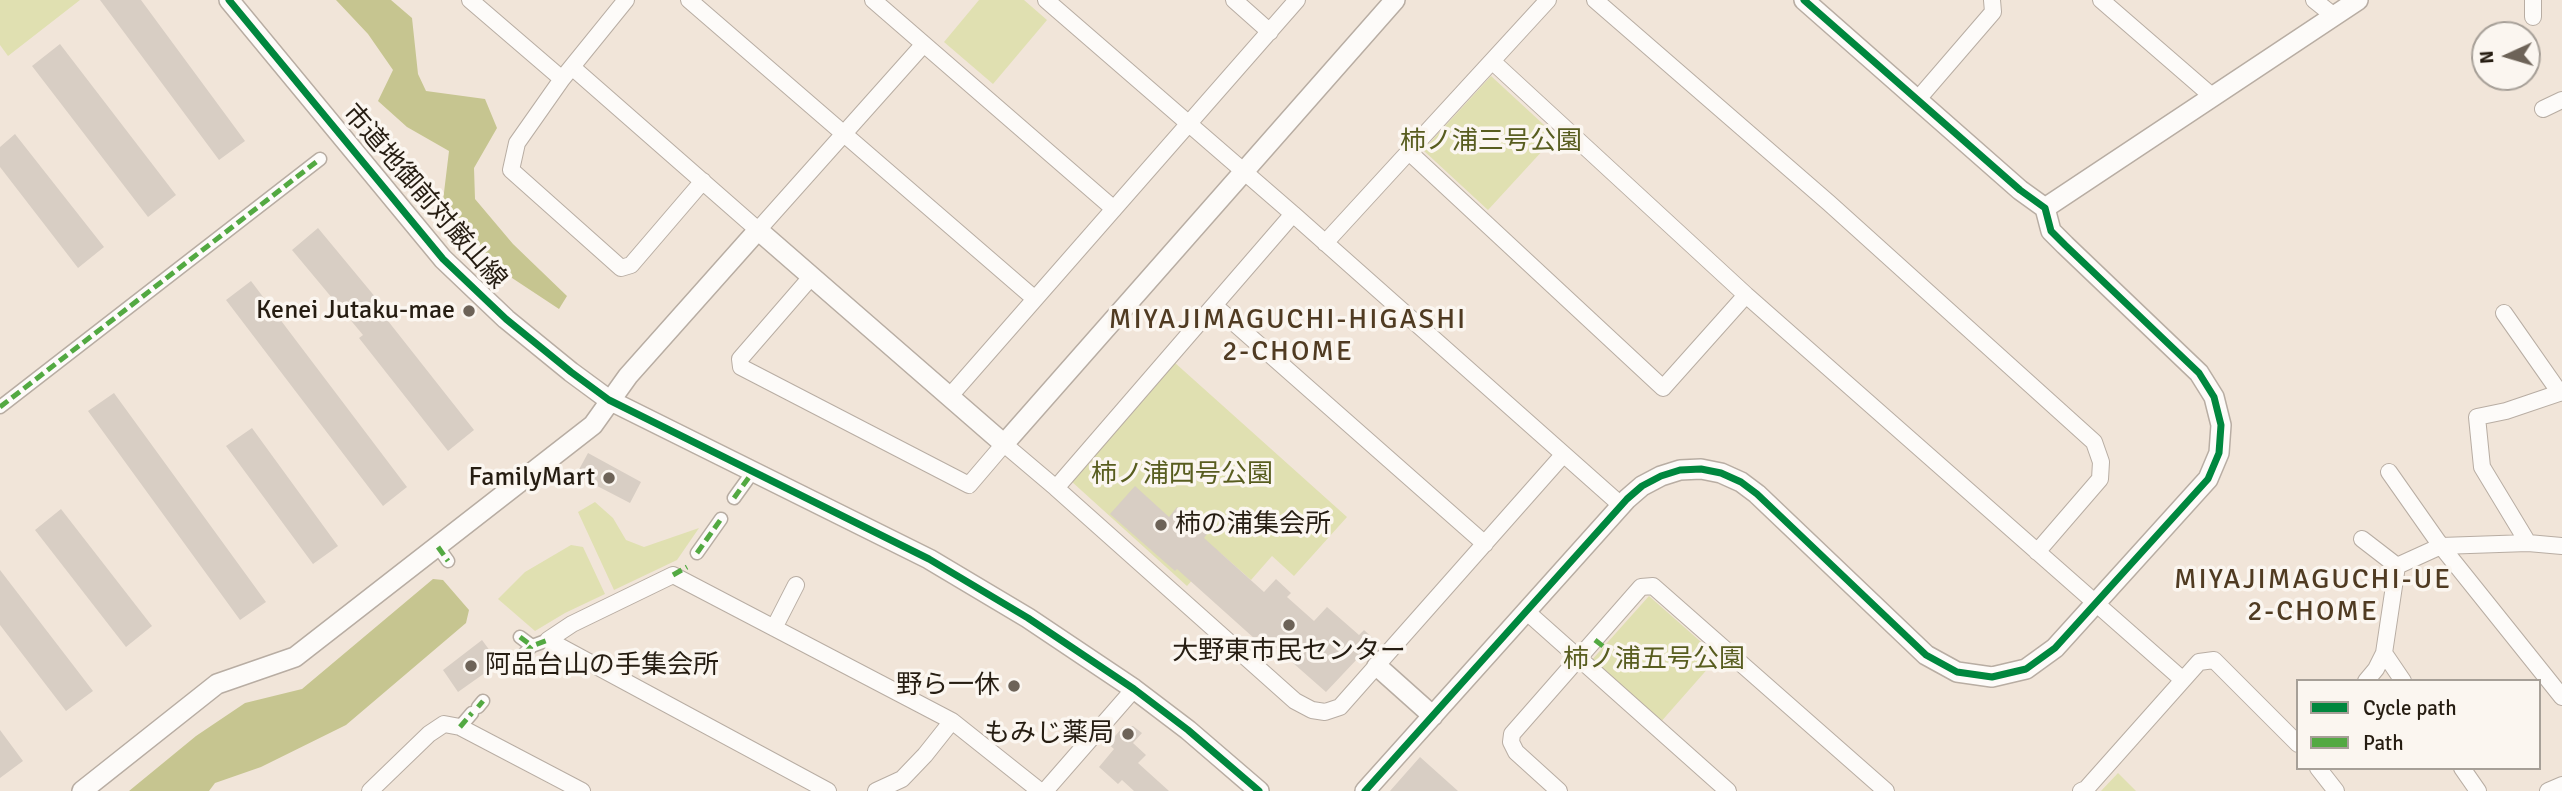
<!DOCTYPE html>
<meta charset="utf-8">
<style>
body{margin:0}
#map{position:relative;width:2562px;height:791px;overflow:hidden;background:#f1e5d9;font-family:Signika,sans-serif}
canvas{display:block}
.legend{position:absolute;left:2296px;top:679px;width:245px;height:91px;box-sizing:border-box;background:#fbf6f0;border:2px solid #a69f97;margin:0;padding:9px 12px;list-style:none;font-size:21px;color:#261d12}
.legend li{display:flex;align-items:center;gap:14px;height:35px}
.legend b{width:35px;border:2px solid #a69f97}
.north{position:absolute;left:2471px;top:21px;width:70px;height:70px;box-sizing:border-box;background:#fbf6f0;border:2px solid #a69f97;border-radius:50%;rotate:266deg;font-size:19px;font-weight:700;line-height:28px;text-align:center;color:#261d12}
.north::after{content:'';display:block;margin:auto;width:24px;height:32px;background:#6d6358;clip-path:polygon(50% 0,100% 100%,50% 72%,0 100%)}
</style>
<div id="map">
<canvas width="2562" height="791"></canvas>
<ul class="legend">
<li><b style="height:9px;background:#00873e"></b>Cycle path</li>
<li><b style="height:9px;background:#53a942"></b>Path</li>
</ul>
<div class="north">N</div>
</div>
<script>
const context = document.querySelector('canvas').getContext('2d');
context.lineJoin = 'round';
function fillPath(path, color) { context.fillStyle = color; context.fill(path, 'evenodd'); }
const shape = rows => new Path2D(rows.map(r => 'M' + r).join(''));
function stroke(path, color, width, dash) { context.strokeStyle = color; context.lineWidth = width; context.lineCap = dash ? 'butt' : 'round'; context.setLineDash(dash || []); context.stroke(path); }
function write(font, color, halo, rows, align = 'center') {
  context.font = font + ' Signika,"Noto Sans JP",sans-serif'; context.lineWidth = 7; context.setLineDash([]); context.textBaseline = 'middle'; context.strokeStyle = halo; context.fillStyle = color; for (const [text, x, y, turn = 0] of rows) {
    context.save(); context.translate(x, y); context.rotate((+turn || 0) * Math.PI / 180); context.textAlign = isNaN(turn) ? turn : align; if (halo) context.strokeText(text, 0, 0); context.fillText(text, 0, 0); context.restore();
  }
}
fillPath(shape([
 [0,0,80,0,8,56,0,45],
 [979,0,1024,0,1047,20,993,84,944,42],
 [1491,76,1556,136,1488,210,1423,150],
 [1174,362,1347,517,1294,576,1272,556,1251,580,1218,551,1187,586,1071,481],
 [595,502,613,518,626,540,644,547,699,528,677,560,614,590,578,512],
 [571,545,583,547,605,594,565,613,535,631,498,599,525,572],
 [1649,596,1718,657,1659,724,1590,662],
 [2118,773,2136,791,2101,791]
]), '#e0e0b1');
fillPath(shape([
 [336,0,391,0,412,18,418,74,426,91,485,99,497,128,474,168,475,199,513,244,567,296,559,309,506,274,442,209,449,151,407,127,378,101,393,70,368,34],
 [433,579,443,580,469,610,466,623,346,725,261,767,215,783,209,791,129,791,196,736,245,703,302,689]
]), '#c6c590');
fillPath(shape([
 [100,0,141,0,245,141,219,160],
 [60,44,176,195,148,217,32,66],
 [15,134,104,247,78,268,0,167,0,147],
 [318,228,381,304,377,307,474,430,448,451,359,338,363,335,292,250],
 [251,281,407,487,383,506,226,300],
 [114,393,266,602,240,620,88,411],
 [252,428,338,546,313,564,226,446],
 [588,453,641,482,630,503,576,475],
 [1135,486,1169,517,1177,507,1207,534,1204,538,1264,592,1276,579,1291,593,1287,597,1314,621,1327,607,1359,635,1364,630,1375,640,1326,692,1260,634,1255,639,1177,569,1175,571,1110,514],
 [61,509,152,626,126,647,35,530],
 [0,570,93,691,66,711,0,625],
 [482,640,499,663,458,692,443,670],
 [1133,726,1142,733,1133,743,1146,755,1138,763,1169,791,1134,791,1122,780,1118,784,1099,767,1114,749,1108,744,1123,727],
 [0,730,23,761,0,778],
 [1420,757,1458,791,1390,791]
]), '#d8cec4');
const pedestrian = shape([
 [0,407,320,159],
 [734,498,752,473],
 [438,547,448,561],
 [697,553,721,519],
 [520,637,532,646],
 [514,664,532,646,548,640],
 [478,707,483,701],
 [460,727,472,713]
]);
const minor = shape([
 [470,0,562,79],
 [626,0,562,79,517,143,511,170,621,268,631,265,703,181],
 [689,0,1035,299],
 [873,0,1114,209],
 [1234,0,1270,32],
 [1595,0,1829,203,2094,442,2101,462,2100,479,2037,552],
 [2101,0,2213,97],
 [2314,0,2334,16],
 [2533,17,2533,0],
 [1492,61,1746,295,2183,680],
 [572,67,758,230,923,45],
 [1918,99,1993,12,1992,0],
 [2543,109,2562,100],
 [1409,152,1663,388,1746,295],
 [1293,214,1622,506],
 [1325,243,1548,0],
 [812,276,740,359,741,367,969,485,1004,444,1056,488,1293,214,1046,0],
 [1215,306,1485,544],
 [2504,313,2560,393],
 [950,396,1297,0],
 [2389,472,2441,546,2562,697],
 [1056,488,1295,701,1312,710,1325,712,1340,707,1563,455],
 [2362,539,2397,566],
 [2528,543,2482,467,2477,417,2506,411,2562,392],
 [1527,612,1728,791],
 [774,628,796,585],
 [2384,653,2403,681],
 [2366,681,2376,669,2384,653,2397,566,2441,546,2528,543,2562,546],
 [2318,768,2336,791],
 [2462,768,2478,791],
 [370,791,429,734,444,724,460,727,582,791],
 [828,791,548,640,572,624,673,575,952,721,1040,791],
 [876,791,902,779,925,755,952,721],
 [1045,791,1134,689],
 [1559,791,1516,752,1511,742,1512,734,1641,587,1653,586,1886,791],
 [2081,791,2086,789,2199,662,2214,660,2298,744],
 [2548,791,2562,785]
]);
const tertiary = shape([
 [229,0,443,259,506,319,571,372,609,400,929,559,1028,618,1134,689,1188,730,1259,791],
 [2045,208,2358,0],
 [1377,666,1433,716],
 [82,791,217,684,295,657,593,425,628,376,758,230,1004,444,1395,0],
 [1365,791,1627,499,1642,486,1661,476,1680,470,1701,469,1721,473,1741,482,1757,494,1926,655,1957,672,1992,677,2026,669,2055,648,2208,479,2219,453,2221,425,2214,397,2199,373,2065,245,2051,231,2045,208,2020,190,1804,0]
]);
stroke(pedestrian, '#b8ada3', 15);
stroke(minor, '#b8ada3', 18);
stroke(tertiary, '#b8ada3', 22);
stroke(pedestrian, '#fdfbf9', 12);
stroke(minor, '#fdfbf9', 16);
stroke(tertiary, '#fdfbf9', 19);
stroke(shape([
 [0,407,320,159],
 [734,498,752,473],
 [438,547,448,561],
 [697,553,721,519],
 [673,575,687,567],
 [520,637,532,646],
 [1595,640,1604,647],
 [514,664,532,646,548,640],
 [478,707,483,701],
 [460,727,472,713]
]), '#53a942', 5, [10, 5]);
stroke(shape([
 [229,0,443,259,506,319,571,372,609,400,929,559,1028,618,1134,689,1188,730,1259,791],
 [1365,791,1627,499,1642,486,1661,476,1680,470,1701,469,1721,473,1741,482,1757,494,1926,655,1957,672,1992,677,2026,669,2055,648,2208,479,2219,453,2221,425,2214,397,2199,373,2065,245,2051,231,2045,208,2020,190,1804,0]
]), '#00873e', 7);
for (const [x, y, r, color] of [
 [469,311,7,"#6d6358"],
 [609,478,7,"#6d6358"],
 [1161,525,7,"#6d6358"],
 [1289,625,7,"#6d6358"],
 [471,666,7,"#6d6358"],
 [1014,686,7,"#6d6358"],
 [1128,734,7,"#6d6358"]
]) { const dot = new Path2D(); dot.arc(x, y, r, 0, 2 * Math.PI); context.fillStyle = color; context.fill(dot); stroke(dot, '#fbf6f0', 2.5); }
write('26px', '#585d1f', '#fbf6f0', [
 ["柿ノ浦三号公園",1491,142],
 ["柿ノ浦四号公園",1182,475],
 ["柿ノ浦五号公園",1654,660]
]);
write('26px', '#261d12', '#fbf6f0', [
 ["市道地御前対厳山線",424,197,49]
]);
write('26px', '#261d12', '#fbf6f0', [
 ["Kenei Jutaku-mae",455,311],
 ["FamilyMart",595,478],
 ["柿の浦集会所",1175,525,"left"],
 ["大野東市民センター",1289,652,"center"],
 ["阿品台山の手集会所",485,666,"left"],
 ["野ら一休",1000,686],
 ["もみじ薬局",1114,734]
], 'right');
context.letterSpacing = '2px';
write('28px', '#503b22', '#fbf6f0', [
 ["MIYAJIMAGUCHI-HIGASHI",1288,321],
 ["2-CHOME",1288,353],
 ["MIYAJIMAGUCHI-UE",2313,581],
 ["2-CHOME",2313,613]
]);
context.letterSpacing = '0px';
</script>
